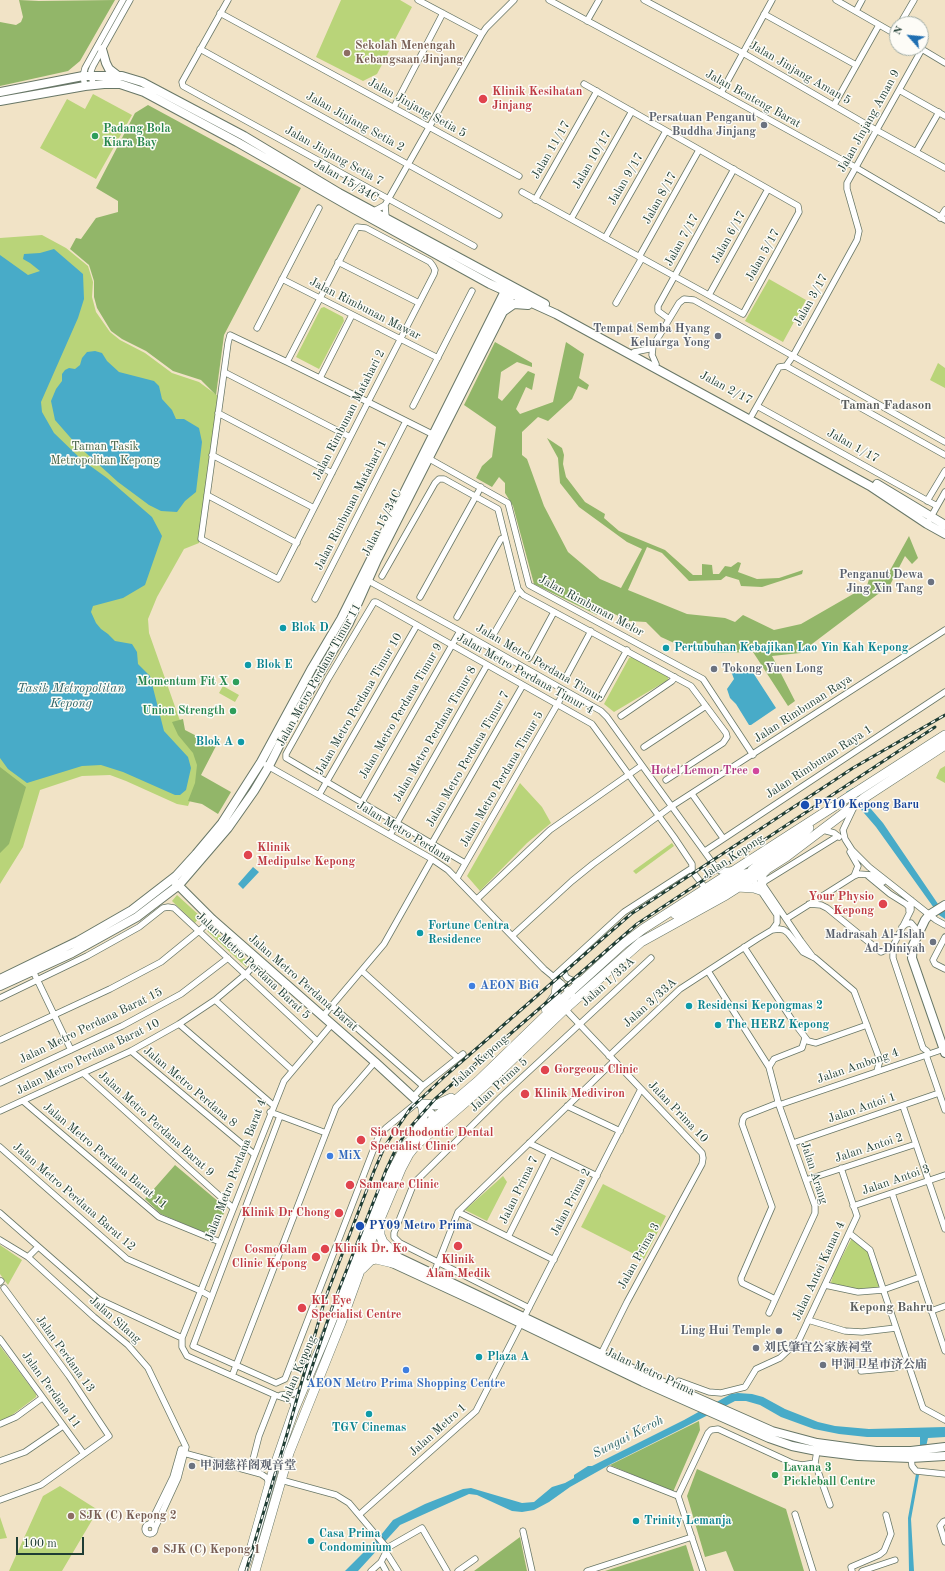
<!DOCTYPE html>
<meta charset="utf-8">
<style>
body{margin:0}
#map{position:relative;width:945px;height:1571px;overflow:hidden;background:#f1e3c6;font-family:"Old Standard TT",serif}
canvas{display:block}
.north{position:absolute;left:889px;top:16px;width:40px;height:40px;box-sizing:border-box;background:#fdfcf7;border:1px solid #a4b0a9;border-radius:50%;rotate:297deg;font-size:11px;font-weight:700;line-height:16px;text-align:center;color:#1f3d34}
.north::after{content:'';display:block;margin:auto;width:14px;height:18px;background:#1f6fb2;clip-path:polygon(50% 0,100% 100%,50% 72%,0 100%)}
.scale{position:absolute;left:16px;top:1537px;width:68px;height:18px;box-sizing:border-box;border:2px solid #1f3d34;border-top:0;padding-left:5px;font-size:12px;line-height:14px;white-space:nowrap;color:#1f3d34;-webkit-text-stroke:3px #fdfcf7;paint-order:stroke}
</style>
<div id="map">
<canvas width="945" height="1571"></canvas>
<div class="north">N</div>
<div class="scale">100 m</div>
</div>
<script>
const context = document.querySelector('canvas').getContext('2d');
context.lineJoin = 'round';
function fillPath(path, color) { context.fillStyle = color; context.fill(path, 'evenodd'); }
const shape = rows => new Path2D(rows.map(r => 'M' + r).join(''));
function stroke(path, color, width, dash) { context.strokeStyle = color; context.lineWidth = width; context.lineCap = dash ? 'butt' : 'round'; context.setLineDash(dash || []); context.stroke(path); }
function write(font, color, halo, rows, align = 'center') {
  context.font = font + ' "Old Standard TT","Noto Serif SC",serif'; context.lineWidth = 3; context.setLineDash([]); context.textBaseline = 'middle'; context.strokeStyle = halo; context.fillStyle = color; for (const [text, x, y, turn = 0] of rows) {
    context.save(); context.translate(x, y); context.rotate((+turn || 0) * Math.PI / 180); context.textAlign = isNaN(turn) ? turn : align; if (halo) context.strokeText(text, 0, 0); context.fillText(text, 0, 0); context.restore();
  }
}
fillPath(shape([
 [341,0,400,0,412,7,377,74,363,81,316,57],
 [93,94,132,115,96,179,40,148,67,99,85,109],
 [42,235,66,248,88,266,93,282,92,297,96,312,110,332,120,340,145,353,172,373,199,382,218,396,199,543,184,549,157,597,148,619,149,633,179,718,200,762,199,777,188,806,177,804,126,781,110,775,82,776,40,790,23,847,0,884,0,238],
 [769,279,806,300,783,342,745,321],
 [324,307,343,317,344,321,319,369,296,357,321,308],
 [938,363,945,368,945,388,930,380],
 [634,656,647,665,650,668,660,671,668,676,668,680,614,712,604,704,629,658],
 [223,686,239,695,235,702,219,693],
 [945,766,945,783,936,778,940,769],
 [520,783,542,807,551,823,527,843,480,891,467,876],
 [672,843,674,846,636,874,633,871],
 [177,895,200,916,195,923,172,901],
 [211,927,249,963,246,967,207,931],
 [503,1176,507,1182,487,1221,465,1210],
 [603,1184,666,1216,644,1259,581,1227],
 [853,1236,870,1250,883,1290,858,1292,830,1286,834,1272],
 [0,1245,22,1260,8,1285,0,1274],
 [0,1346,36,1394,36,1397,8,1418,0,1421],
 [60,1486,98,1510,62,1571,9,1571,43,1496],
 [0,1517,7,1538,0,1539]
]), '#b9d479');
fillPath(shape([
 [19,0,39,1,115,0,80,61,68,71,0,86,0,22,16,25,21,22,23,17],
 [148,105,301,188,224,335,216,395,201,380,173,371,146,351,122,339,111,331,97,308,94,297,94,281,89,265,70,249,76,238,81,239,96,218,118,212,118,201,96,188,135,113],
 [495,342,532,363,532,367,517,362,501,372,498,398,502,401,528,371,535,374,532,390,526,387,516,409,520,414,553,402,566,342,584,354,579,378,589,385,587,390,578,386,572,399,548,421,538,417,522,432,522,455,527,459,544,506,568,552,600,579,621,588,642,549,627,542,579,507,560,483,558,458,547,438,562,448,564,455,563,464,566,477,585,502,605,514,604,518,619,531,665,550,693,575,702,575,702,564,712,565,713,574,719,574,725,566,731,567,738,562,741,563,738,572,757,579,779,578,803,570,802,574,762,587,741,586,739,580,726,576,721,580,689,581,662,553,647,547,628,590,687,614,725,618,735,622,743,615,774,630,801,624,867,586,871,572,878,579,888,574,909,536,918,558,912,564,905,556,890,585,800,653,772,656,795,701,788,706,753,652,717,653,685,648,661,637,646,622,629,621,602,608,597,615,534,584,513,506,505,493,505,483,499,477,492,487,476,478,482,466,492,457,496,427,464,405],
 [183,719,185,730,216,746,201,775,231,792,218,814,202,804,188,801,195,783,197,765,193,753,178,735,172,722],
 [0,767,26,787,9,844,0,853],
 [175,1165,226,1208,214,1237,161,1214,145,1199],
 [699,1421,700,1430,673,1492,610,1465],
 [697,1469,786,1509,804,1571,734,1571,726,1551,705,1557,687,1496],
 [520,1537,527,1571,474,1571],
 [686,1545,694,1571,605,1571]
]), '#92b669');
fillPath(shape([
 [54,249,83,274,84,299,78,318,41,402,42,412,54,433,82,460,107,478,152,517,162,536,145,585,123,598,93,606,91,612,96,623,101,629,108,634,115,641,132,644,137,652,138,664,150,676,164,731,188,757,191,768,186,790,180,795,175,795,123,772,101,765,82,766,27,783,8,769,0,758,0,255,28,275,40,271,30,263,23,259,24,254,40,253],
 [95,351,102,353,107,361,119,372,154,381,159,386,162,399,172,410,176,419,184,419,199,428,202,442,196,492,185,501,177,512,161,511,149,505,118,482,76,444,55,420,51,401,56,389,62,381,62,374,65,370,69,368,75,369,80,365,82,358,87,352],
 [739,666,750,668,776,708,751,725,749,725,736,704,730,698,727,689,734,679,731,671],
 [853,788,883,823,938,904,945,910,945,919,939,915,876,827,846,792],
 [253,867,259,872,243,889,238,884],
 [738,1393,752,1394,763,1397,785,1409,818,1422,835,1426,869,1429,945,1427,945,1437,928,1438,926,1447,920,1446,920,1437,867,1437,839,1434,814,1429,781,1417,760,1405,746,1401,735,1401,683,1428,611,1464,570,1487,549,1502,534,1510,522,1512,512,1511,477,1495,469,1494,400,1525,358,1571,345,1571,381,1535,393,1520,425,1504,463,1489,471,1488,522,1503,534,1502,552,1487,565,1483,574,1478,574,1475,588,1466,592,1466,684,1420,731,1394],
 [916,1474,919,1475,911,1519,914,1571,909,1571,908,1518]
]), '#48abc8');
const street = shape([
 [228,0,182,82,183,86,474,246],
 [418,0,482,34],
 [549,0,721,93,855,167,945,220],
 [644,0,743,53,876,130,945,168],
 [836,0,897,35],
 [856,11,862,0],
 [220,13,519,176],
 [764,14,856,65],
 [587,21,599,0],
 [900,24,914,0],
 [920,48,945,63],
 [200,49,499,215],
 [93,85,91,71,93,66,130,0],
 [85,86,83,76,85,68,123,0],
 [899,90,945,116],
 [721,93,772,0],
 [834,105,879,25],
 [394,107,443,13],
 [916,152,939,112],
 [522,192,743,314,799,212,798,206,584,84],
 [535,200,597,91],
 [385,205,482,34,486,28,514,0],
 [374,211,385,205,386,217],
 [940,218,945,210],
 [571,219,632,111],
 [605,238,666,131],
 [639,257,699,150],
 [338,262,419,303],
 [282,279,438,358],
 [709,295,768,189],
 [616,303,642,258],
 [669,319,658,311,658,306,734,169],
 [257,328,319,208],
 [634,352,649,349,653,346],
 [287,362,357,227,366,228,430,262,433,266,435,270,434,274,368,402,278,579,201,539,228,343,230,335,287,362,368,402,436,436],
 [656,364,652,355,653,346,679,303,684,299,694,300,945,442],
 [786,366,945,455],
 [224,372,350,437],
 [320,378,352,315],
 [413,406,472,291],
 [757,406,937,506],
 [218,413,332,473],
 [752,415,779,367,786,366,793,356,857,240,859,231,847,189,847,183,922,49],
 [212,455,314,508],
 [426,457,508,503,529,585,703,679,753,755],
 [207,495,297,543],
 [927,501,945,471],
 [927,524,945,492],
 [382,576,435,483,439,479,444,479,498,509,518,589,523,595,691,686,726,733,727,737,723,743,666,780],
 [365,579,460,631,601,711,607,717,717,869,721,871,732,870],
 [420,597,481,487],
 [315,599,406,421],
 [457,617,501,539,505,537],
 [492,637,517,594,520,592],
 [529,658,554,612],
 [566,677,591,631],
 [600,698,627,650],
 [621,716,672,681,675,677],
 [644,747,706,706],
 [266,765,432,859,448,870,544,969,561,983,576,999],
 [692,794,723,838],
 [319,795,417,625],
 [362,802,460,631],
 [853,809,843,830,845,839,852,850,869,867,902,893,936,920,945,925],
 [823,830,834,833,839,837],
 [390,835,487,665],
 [432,843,523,685],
 [705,851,945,692],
 [850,852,858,866,854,876],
 [465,863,286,758,286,754,328,679,374,602,376,602,592,724,674,837,692,864,692,871,706,889],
 [867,875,890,894,906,904,909,907,909,911],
 [457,878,565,691],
 [752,878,777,915,777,923,772,930],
 [761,882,801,941,813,957],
 [762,883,838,836],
 [477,899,550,830,641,766],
 [911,900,911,910,893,946,893,958,923,1048,927,1051],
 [809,904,821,905,827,908,881,952,893,946],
 [786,919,854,876,859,874,872,875,883,882],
 [902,927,906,924,911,923,916,929,917,935],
 [512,936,572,881,593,864,672,806,945,630],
 [945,937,933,960,935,964,945,969],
 [744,947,792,1020,808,1041,816,1043,867,1025],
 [567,966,564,970,565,975,567,978,574,981,579,980],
 [33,971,71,1050],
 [362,971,458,1058],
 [708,971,769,1067,779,1105,815,1206,815,1213,769,1313],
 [553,977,624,912,692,868],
 [0,998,87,956,139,927,163,908,168,907,174,908,317,1041],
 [215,1000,292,1070],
 [332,1006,423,1086],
 [565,1009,702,1153,703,1158,702,1164,627,1302,600,1356],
 [323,1016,384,944,432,859],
 [179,1024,273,1105],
 [0,1040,110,989,161,962,199,931,212,919],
 [131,1051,254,1154],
 [926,1055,945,1110],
 [609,1056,680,989,757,939,772,930,779,929,784,930,788,933,803,952,815,958,854,991,880,1060,877,1071],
 [769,1067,774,1059,802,1048,805,1038],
 [83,1073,233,1208],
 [0,1083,122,1026,181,994,228,958],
 [414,1096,423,1086,463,1054],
 [23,1101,159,1217,220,1242],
 [779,1105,944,1049],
 [567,1106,620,1131],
 [903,1106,945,1229],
 [0,1111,131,1051,179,1024,215,1000,246,974,259,960],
 [270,1112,326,1133],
 [280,1116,193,1346,276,1383,285,1379,379,1135,386,1128,419,1101],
 [529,1143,597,1176],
 [793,1143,939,1093],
 [0,1147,127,1259,201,1291,210,1296],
 [806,1180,916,1144],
 [892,1193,945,1351],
 [853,1206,945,1175],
 [458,1212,554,1260],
 [0,1213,98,1299,182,1338],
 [849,1233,870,1250,923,1408,945,1420],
 [508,1237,550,1153],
 [0,1240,28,1257,94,1317,128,1345,148,1368,186,1447,178,1478,155,1528],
 [28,1257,38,1247],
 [434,1273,458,1212,614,1061],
 [0,1282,1,1281],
 [825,1285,858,1292,883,1290,920,1277],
 [775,1299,742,1283,741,1280,741,1278,772,1207,742,1124,743,1119,745,1116,778,1103],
 [529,1308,400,1243,394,1237,394,1233,414,1183,501,1097,651,958],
 [931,1311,945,1306],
 [808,1320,845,1331,862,1332,896,1328],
 [0,1339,84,1454],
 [861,1371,894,1368,908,1364],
 [232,1376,336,1107,375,1062],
 [679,1381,709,1392,721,1393,745,1387,756,1369,780,1358,799,1340,857,1216,841,1168],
 [281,1395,292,1394,301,1390],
 [294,1408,293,1401,275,1395,187,1356,182,1347,182,1338,284,1081,332,1024],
 [0,1424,16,1417,42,1398],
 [817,1451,815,1463,830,1505],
 [180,1452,261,1474,267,1478,269,1484],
 [911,1458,912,1466,916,1471,945,1474],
 [0,1461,25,1452,63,1426],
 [610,1469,678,1496],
 [250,1471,259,1436,275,1395],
 [281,1480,336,1495,349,1503,387,1548,386,1552,381,1562,371,1571],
 [0,1500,41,1485,109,1436,69,1376,4,1288],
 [360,1514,476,1411,641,1089],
 [795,1514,813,1571],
 [945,1521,943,1522,940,1526,945,1542],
 [150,1524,173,1477,181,1449],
 '145 1529a5 5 0 1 1 10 0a5 5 0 1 1-10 0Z',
 [523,1531,532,1571],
 [387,1548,422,1528,447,1571],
 [386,1552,398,1571],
 [381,1562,386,1571],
 [458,1571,475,1559],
 [587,1571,692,1537],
 [703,1571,678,1496,708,1433,711,1430,718,1429,792,1463,802,1465,815,1463],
 [852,1571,851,1567,879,1555,884,1551,891,1534,886,1515],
 [862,1571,895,1560]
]);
const secondary = shape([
 [102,49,106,63,109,69,118,76],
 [0,92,83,76,122,76,142,82,244,136,339,193,545,304],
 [0,101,85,86,104,84,120,84,144,92,237,142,354,209,490,284,556,314,750,420,870,486,927,524,945,534],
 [504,311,514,304,528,305],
 [877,484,945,525],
 [175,882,212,919,375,1062,439,1121],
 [945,905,929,915,925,920,913,945,912,958,945,1053],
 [0,979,78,941,132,910,176,876,196,854,222,823,261,762,312,668,341,619,507,287],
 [0,986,72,953,137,917,179,885,228,828,254,791,269,766,287,730,349,623,377,560,514,290],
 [364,1241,643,1374,772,1431,817,1443,876,1451,911,1451,945,1447],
 [362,1249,481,1304,643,1382,769,1438,792,1446,817,1451,858,1456,911,1458,945,1456]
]);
const primary = shape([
 [752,877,752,870,756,867,793,843,809,828],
 [762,883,762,874,767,869],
 [737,887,754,888,760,890],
 [675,914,706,899,745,874,751,873,757,875],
 [546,1009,556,995,557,986],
 [417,1130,424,1114,422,1104,436,1105,451,1098],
 [380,1225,380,1235,383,1242,396,1255],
 [362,1269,371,1260,376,1259,393,1263],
 [243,1571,252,1546,274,1468,294,1410,323,1342,390,1175,406,1145,430,1122,478,1081,570,992,623,944,643,929,945,735],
 [255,1571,289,1453,341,1323,370,1243,401,1169,409,1154,416,1145,490,1081,565,1009,641,942,726,895,786,857,864,798,945,745]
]);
stroke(street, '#687767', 7);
stroke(secondary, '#687767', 10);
stroke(primary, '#687767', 10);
stroke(street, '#fff', 5.5);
stroke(secondary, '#fff', 8);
stroke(primary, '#fff', 9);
const rail = shape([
 [308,1379,334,1302,386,1170,395,1151,406,1132,435,1099,637,924,935,727],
 [246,1571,287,1434,325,1299,374,1171,385,1146,410,1109,445,1076,631,914,853,768,945,715]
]);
stroke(rail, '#1f3d34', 3);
stroke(rail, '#fdfcf7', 1.5, [4.5]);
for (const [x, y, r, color] of [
 [347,53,4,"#8d6e63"],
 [483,99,5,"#e0444e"],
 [764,125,4,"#6b7280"],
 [95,136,4,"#2e9e5b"],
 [718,336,4,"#6b7280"],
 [931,582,4,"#6b7280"],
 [283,628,4,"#0f9aa8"],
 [666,648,4,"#0f9aa8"],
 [248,665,4,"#0f9aa8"],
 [714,669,4,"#6b7280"],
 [236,682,4,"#2e9e5b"],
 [233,711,4,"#2e9e5b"],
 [241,742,4,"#0f9aa8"],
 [756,771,4,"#d1479c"],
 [805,805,5,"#1a4fb4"],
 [248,855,5,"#e0444e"],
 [883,904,5,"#e0444e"],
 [420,933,4,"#0f9aa8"],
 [933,942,4,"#6b7280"],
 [472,986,4,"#3f7fe0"],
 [689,1006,4,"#0f9aa8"],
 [718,1025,4,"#0f9aa8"],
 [545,1070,5,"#e0444e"],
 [525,1094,5,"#e0444e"],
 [361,1140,5,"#e0444e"],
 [330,1156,4,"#3f7fe0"],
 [350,1185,5,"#e0444e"],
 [339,1213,5,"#e0444e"],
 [360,1226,5,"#1a4fb4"],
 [458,1246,5,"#e0444e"],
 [325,1249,5,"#e0444e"],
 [316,1257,5,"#e0444e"],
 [302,1308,5,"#e0444e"],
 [779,1331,4,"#6b7280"],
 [756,1348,4,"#6b7280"],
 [479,1357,4,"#0f9aa8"],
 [823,1365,4,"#6b7280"],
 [406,1370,4,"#3f7fe0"],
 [369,1414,4,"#0f9aa8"],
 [192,1466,4,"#6b7280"],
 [775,1475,4,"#2e9e5b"],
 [71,1516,4,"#8d6e63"],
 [636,1521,4,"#0f9aa8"],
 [311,1541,4,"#0f9aa8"],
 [155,1550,4,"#8d6e63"]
]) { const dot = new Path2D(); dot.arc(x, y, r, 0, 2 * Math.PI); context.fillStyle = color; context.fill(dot); stroke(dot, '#fdfcf7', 1.5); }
write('bold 12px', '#785e54', '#fdfcf7', [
 ["Sekolah Menengah",355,46],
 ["Kebangsaan Jinjang",355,60],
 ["SJK (C) Kepong 2",79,1516],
 ["SJK (C) Kepong 1",163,1550]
], 'left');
write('12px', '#1f3d34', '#fdfcf7', [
 ["Jalan Jinjang Aman 5",800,73,30],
 ["Jalan Benteng Barat",753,99,29],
 ["Jalan Jinjang Setia 5",417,108,29],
 ["Jalan Jinjang Aman 9",869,121,-61],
 ["Jalan Jinjang Setia 2",355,122,29],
 ["Jalan 11/17",551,150,-60],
 ["Jalan Jinjang Setia 7",334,156,29],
 ["Jalan 10/17",592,160,-60],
 ["Jalan 9/17",626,179,-60],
 ["Jalan 15/34C",346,181,30],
 ["Jalan 8/17",660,198,-61],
 ["Jalan 6/17",729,237,-61],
 ["Jalan 7/17",682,240,-61],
 ["Jalan 5/17",763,255,-61],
 ["Jalan 3/17",811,300,-61],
 ["Jalan Rimbunan Mawar",365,309,27],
 ["Jalan 2/17",726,388,28],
 ["Jalan Rimbunan Matahari 2",349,415,-63],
 ["Jalan 1/17",853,446,29],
 ["Jalan Rimbunan Matahari 1",351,505,-63],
 ["Jalan 15/34C",382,523,-63],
 ["Jalan Rimbunan Melor",591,606,28],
 ["Jalan Metro Perdana Timur",539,663,30],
 ["Jalan Metro Perdana Timur 4",525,674,29],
 ["Jalan Metro Perdana Timur 11",319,675,-61],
 ["Jalan Metro Perdana Timur 10",359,704,-60],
 ["Jalan Rimbunan Raya",803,709,-33],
 ["Jalan Metro Perdana Timur 9",401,711,-60],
 ["Jalan Metro Perdana Timur 8",435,734,-60],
 ["Jalan Metro Perdana Timur 7",468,759,-60],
 ["Jalan Rimbunan Raya 1",819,762,-33],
 ["Jalan Metro Perdana Timur 5",502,779,-60],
 ["Jalan Metro Perdana",404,832,31],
 ["Jalan Kepong",733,857,-33],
 ["Jalan Metro Perdana Barat 5",253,966,43],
 ["Jalan 1/33A",608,982,-42],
 ["Jalan Metro Perdana Barat",303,983,41],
 ["Jalan 3/33A",650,1003,-42],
 ["Jalan Metro Perdana Barat 15",91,1026,-26],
 ["Jalan Metro Perdana Barat 10",88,1057,-26],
 ["Jalan Kepong",480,1061,-42],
 ["Jalan Ambong 4",858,1066,-19],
 ["Jalan Prima 5",499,1085,-43],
 ["Jalan Metro Perdana 8",190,1087,40],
 ["Jalan Antoi 1",862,1108,-19],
 ["Jalan Prima 10",678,1112,46],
 ["Jalan Metro Perdana Barat 9",156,1124,42],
 ["Jalan Antoi 2",869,1148,-18],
 ["Jalan Metro Perdana Barat 11",105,1156,40],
 ["Jalan Metro Perdana Barat 4",236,1170,-69],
 ["Jalan Arang",814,1173,72],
 ["Jalan Antoi 3",896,1180,-19],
 ["Jalan Prima 7",519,1190,-64],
 ["Jalan Metro Perdana Barat 12",74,1197,41],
 ["Jalan Prima 2",571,1202,-63],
 ["Jalan Prima 3",639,1256,-61],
 ["Jalan Antoi Kanan 4",819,1271,-65],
 ["Jalan Silang",115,1320,41],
 ["Jalan Perdana 13",65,1354,54],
 ["Jalan Kepong",299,1369,-67],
 ["Jalan Metro Prima",650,1372,25],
 ["Jalan Perdana 11",51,1390,54],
 ["Jalan Metro 1",438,1430,-42]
]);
write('bold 12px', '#be3a42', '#fdfcf7', [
 ["Klinik Kesihatan",492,92],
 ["Jinjang",492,106],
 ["Klinik",257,848],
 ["Medipulse Kepong",257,862],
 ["Your Physio",874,897,"right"],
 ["Kepong",874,911,"right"],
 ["Gorgeous Clinic",554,1070],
 ["Klinik Mediviron",534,1094],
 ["Sia Orthodontic Dental",370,1133],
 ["Specialist Clinic",370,1147],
 ["Samcare Clinic",359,1185],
 ["Klinik Dr Chong",330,1213,"right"],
 ["Klinik Dr. Ko",334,1249],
 ["CosmoGlam",307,1250,"right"],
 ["Clinic Kepong",307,1264,"right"],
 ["Klinik",458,1260,"center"],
 ["Alam Medik",458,1274,"center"],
 ["KL Eye",311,1301],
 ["Specialist Centre",311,1315]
], 'left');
write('bold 12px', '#5b616d', '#fdfcf7', [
 ["Persatuan Penganut",756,118],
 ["Buddha Jinjang",756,132],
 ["Tempat Semba Hyang",710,329],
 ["Keluarga Yong",710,343],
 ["Penganut Dewa",923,575],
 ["Jing Xin Tang",923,589],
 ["Tokong Yuen Long",722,669,"left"],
 ["Madrasah Al-Islah",925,935],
 ["Ad-Diniyah",925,949],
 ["Ling Hui Temple",771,1331],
 ["刘氏肇宜公家族祠堂",764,1348,"left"],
 ["甲洞卫星市济公庙",831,1365,"left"],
 ["甲洞慈祥阁观音堂",200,1466,"left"]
], 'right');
write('bold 12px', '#27864d', '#fdfcf7', [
 ["Padang Bola",103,129],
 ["Kiara Bay",103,143],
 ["Momentum Fit X",228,682,"right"],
 ["Union Strength",225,711,"right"],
 ["Lavana 3",783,1468],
 ["Pickleball Centre",783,1482]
], 'left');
write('12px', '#466345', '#fdfcf7', [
 ["Taman Tasik",105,447],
 ["Metropolitan Kepong",105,461]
]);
write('bold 12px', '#0d838f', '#fdfcf7', [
 ["Blok D",291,628],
 ["Pertubuhan Kebajikan Lao Yin Kah Kepong",674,648],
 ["Blok E",256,665],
 ["Blok A",233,742,"right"],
 ["Fortune Centra",428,926],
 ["Residence",428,940],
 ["Residensi Kepongmas 2",697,1006],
 ["The HERZ Kepong",726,1025],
 ["Plaza A",487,1357],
 ["TGV Cinemas",369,1428,"center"],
 ["Trinity Lemanja",644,1521],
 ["Casa Prima",319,1534],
 ["Condominium",319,1548]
], 'left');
write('bold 12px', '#b23c85', '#fdfcf7', [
 ["Hotel Lemon Tree",748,771]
], 'right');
write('bold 12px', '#164399', '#fdfcf7', [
 ["PY10 Kepong Baru",814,805],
 ["PY09 Metro Prima",369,1226]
], 'left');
write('bold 12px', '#366cbe', '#fdfcf7', [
 ["AEON BiG",480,986],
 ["MiX",338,1156],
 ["AEON Metro Prima Shopping Centre",406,1384,"center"]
], 'left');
write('bold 13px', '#5b5e5e', '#fdfcf7', [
 ["Taman Fadason",886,406],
 ["Kepong Bahru",891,1308]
]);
write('italic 13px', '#2d6468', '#fdfcf7', [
 ["Tasik Metropolitan",71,689],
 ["Kepong",71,704],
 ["Sungai Keroh",628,1437,-27]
]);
</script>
